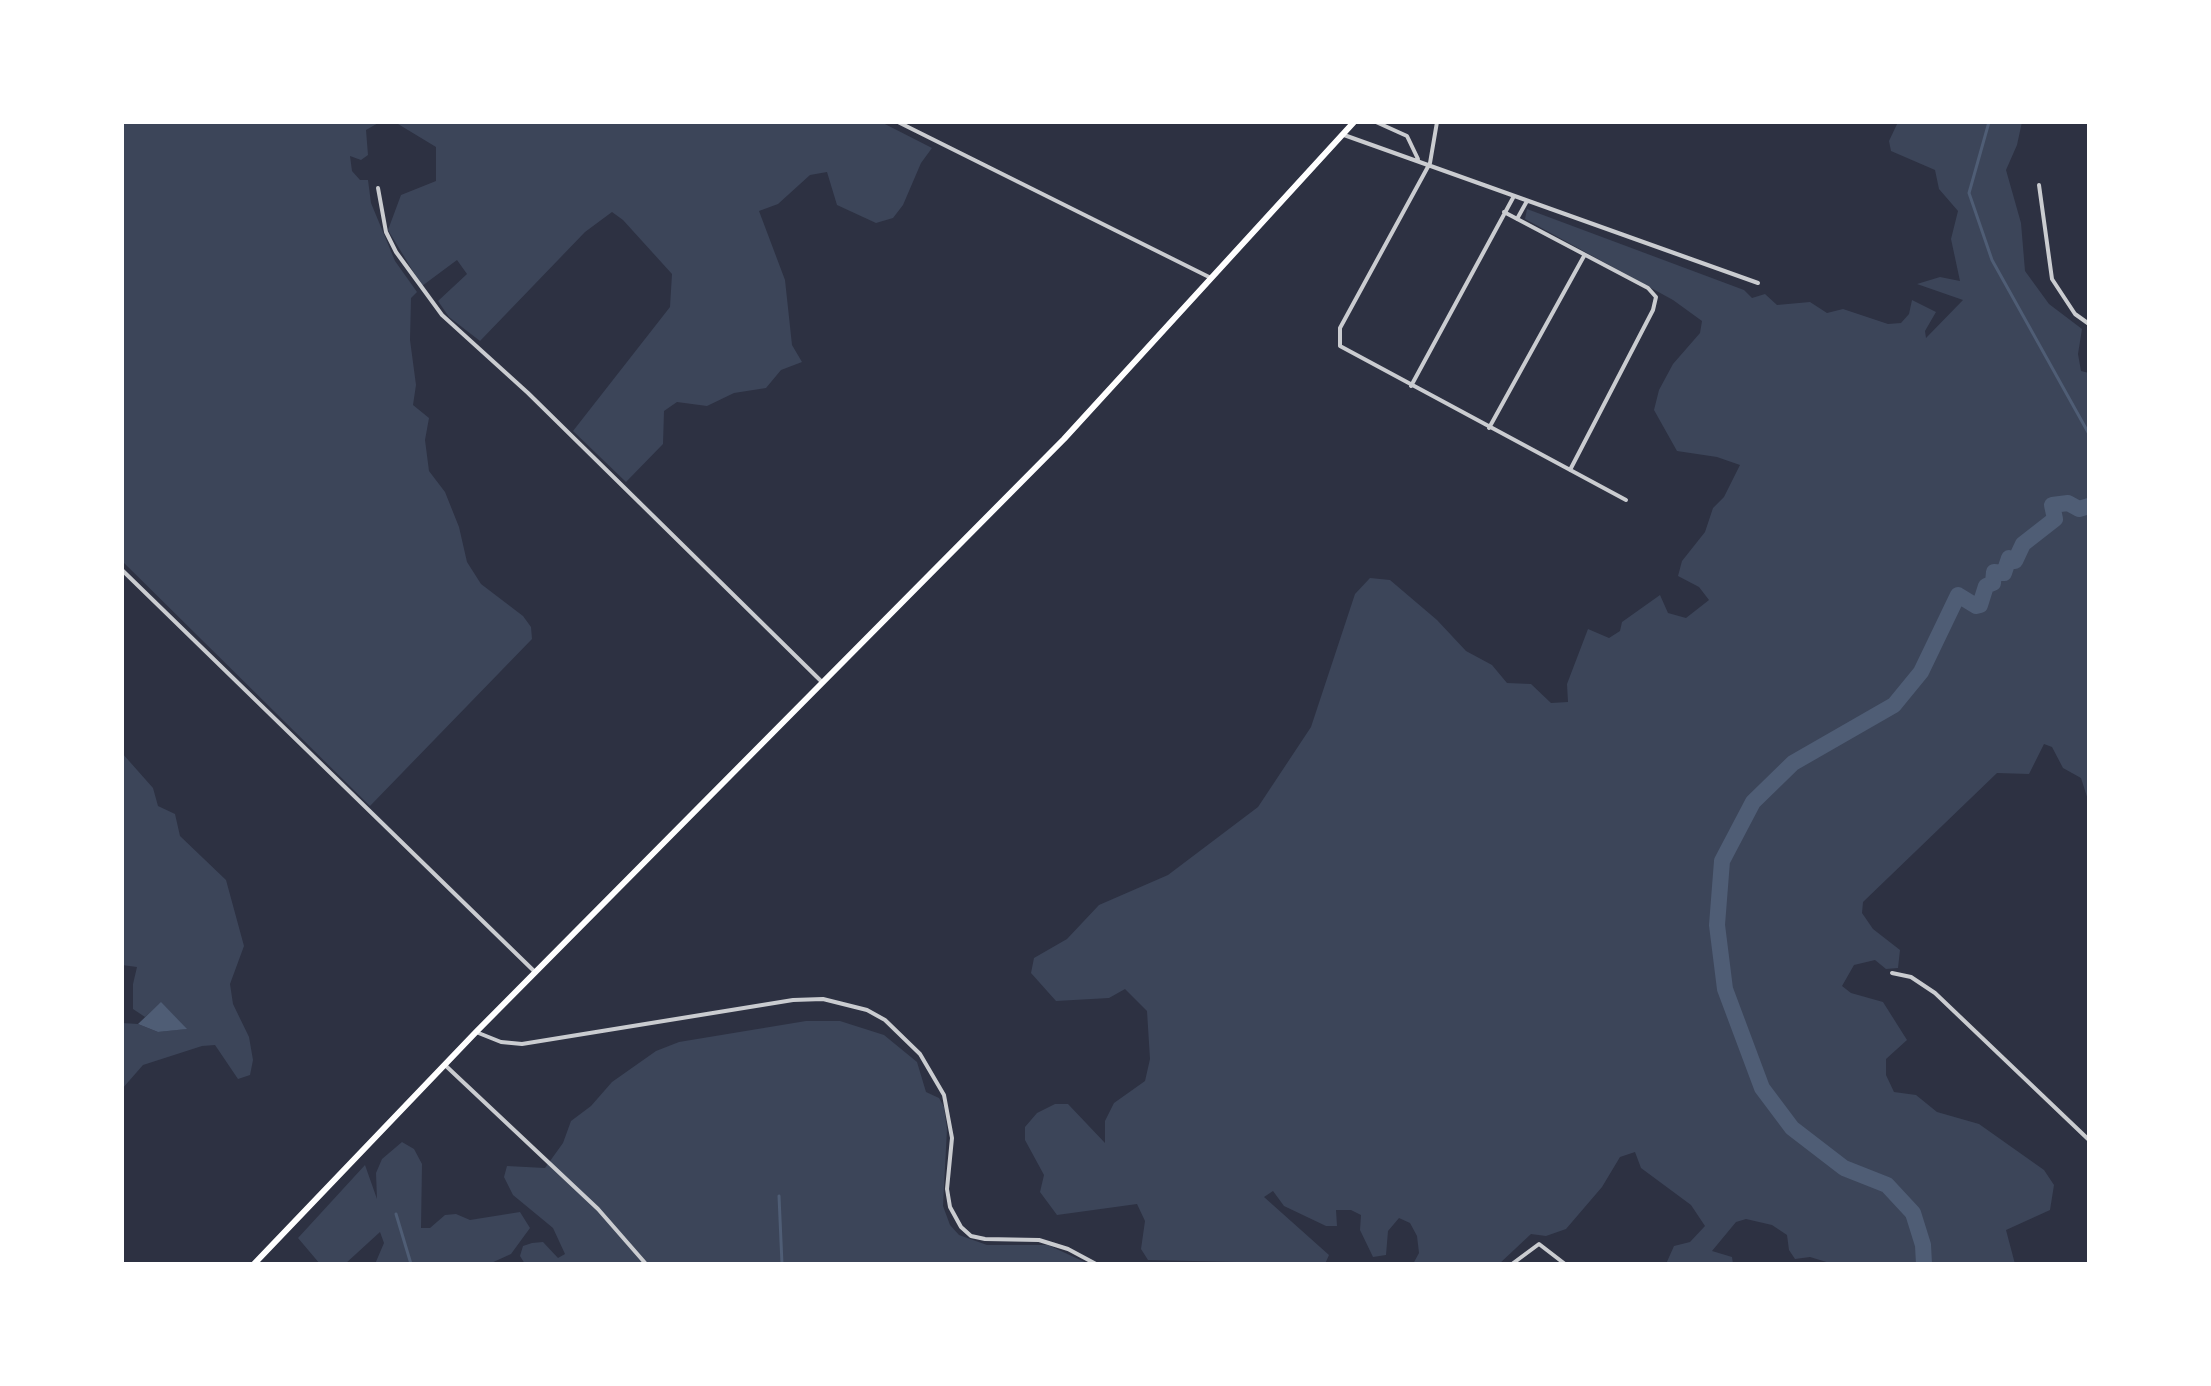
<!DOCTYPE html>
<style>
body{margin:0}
#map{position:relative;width:2211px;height:1386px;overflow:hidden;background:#2d3142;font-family:"Open Sans",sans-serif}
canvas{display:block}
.frame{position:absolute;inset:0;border:124px solid #fff;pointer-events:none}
</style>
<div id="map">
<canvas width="2211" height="1386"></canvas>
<div class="frame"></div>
</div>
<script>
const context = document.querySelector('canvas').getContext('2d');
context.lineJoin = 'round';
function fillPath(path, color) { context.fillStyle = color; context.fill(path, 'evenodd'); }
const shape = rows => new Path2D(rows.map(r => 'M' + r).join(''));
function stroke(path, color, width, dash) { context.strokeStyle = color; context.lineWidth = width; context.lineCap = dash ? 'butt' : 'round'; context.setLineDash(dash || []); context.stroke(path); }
fillPath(shape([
 [122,122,380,122,366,130,368,155,361,160,350,156,352,171,360,180,368,180,371,203,395,261,417,292,411,298,410,340,416,385,413,405,429,418,425,440,429,471,445,492,459,527,467,562,481,584,523,616,531,627,532,639,370,806,122,561],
 [386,122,881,122,932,148,921,163,903,205,893,218,876,223,837,205,827,172,810,175,778,204,759,211,785,280,792,345,802,362,781,370,766,388,734,393,707,406,677,402,664,411,663,444,626,482,573,431,670,307,672,274,623,220,612,212,585,232,480,341,449,317,438,301,467,274,457,260,422,286,388,230,401,195,436,181,436,147,398,124],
 [1898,122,2022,122,2017,145,2006,170,2021,223,2025,271,2049,304,2082,329,2078,354,2081,371,2089,373,2089,803,2081,778,2063,768,2052,747,2044,744,2029,774,1997,773,1863,902,1862,913,1873,929,1900,950,1898,968,1886,969,1875,960,1854,965,1842,986,1851,993,1883,1002,1907,1040,1886,1059,1886,1075,1894,1092,1916,1095,1937,1112,1979,1124,2044,1170,2054,1185,2050,1210,2006,1230,2015,1264,1833,1264,1810,1257,1795,1259,1789,1250,1787,1235,1772,1225,1746,1219,1736,1222,1712,1251,1732,1257,1733,1264,1666,1264,1674,1246,1690,1242,1705,1226,1691,1205,1641,1168,1635,1152,1620,1157,1602,1187,1566,1229,1546,1236,1531,1234,1499,1264,1413,1264,1419,1253,1417,1236,1410,1223,1399,1218,1388,1231,1386,1255,1373,1257,1360,1230,1361,1215,1351,1210,1336,1210,1337,1226,1326,1226,1284,1206,1273,1191,1264,1197,1329,1255,1325,1264,1148,1260,1141,1249,1145,1221,1137,1204,1057,1215,1040,1192,1044,1175,1025,1140,1025,1127,1037,1113,1055,1104,1068,1104,1105,1143,1105,1121,1114,1103,1145,1081,1150,1059,1147,1011,1125,989,1109,998,1056,1001,1031,973,1034,958,1067,939,1099,905,1168,875,1258,807,1311,727,1355,594,1370,578,1390,580,1437,620,1466,651,1492,665,1507,683,1531,684,1551,703,1568,702,1567,684,1588,629,1609,638,1620,631,1622,622,1660,595,1668,613,1686,618,1709,600,1699,587,1678,576,1682,561,1705,532,1713,508,1724,497,1740,465,1717,457,1677,451,1654,410,1659,390,1673,364,1700,333,1702,321,1673,300,1525,219,1527,209,1744,290,1752,298,1765,294,1777,305,1810,302,1827,313,1843,309,1888,324,1901,323,1909,314,1912,300,1936,312,1925,331,1926,338,1963,300,1917,284,1940,277,1960,281,1951,239,1958,211,1939,189,1935,170,1891,151,1889,141],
 [122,753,153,788,158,806,175,814,180,836,226,880,244,946,230,984,233,1004,249,1037,253,1060,250,1075,238,1079,215,1045,202,1046,143,1065,122,1089,122,1023,138,1024,158,1032,186,1029,161,1003,145,1017,133,1009,133,984,137,967,122,965],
 [806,1021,840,1021,884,1035,917,1062,926,1092,939,1098,944,1107,947,1129,943,1206,950,1225,959,1235,987,1245,1048,1245,1089,1264,525,1264,520,1256,523,1246,532,1243,543,1242,558,1258,565,1254,553,1228,513,1195,504,1177,507,1166,545,1168,563,1143,571,1121,591,1106,612,1082,656,1051,679,1042],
 [402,1142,414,1149,422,1164,421,1228,430,1228,445,1215,456,1214,470,1220,520,1212,530,1228,511,1254,489,1264,375,1264,384,1243,380,1232,345,1264,320,1264,298,1238,365,1165,377,1199,376,1173,382,1159]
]), '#3c4559');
fillPath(shape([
 [161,1002,187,1029,158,1032,138,1024]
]), '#4f5d75');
stroke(shape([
 [1989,122,1969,193,1992,260,2089,434],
 [779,1196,782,1264],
 [396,1214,411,1264]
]), '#4f5d75', 3);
stroke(shape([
 [1924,1264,1923,1245,1913,1213,1887,1185,1844,1168,1792,1128,1762,1088,1725,989,1717,925,1722,861,1753,802,1793,763,1894,705,1921,672,1958,595,1976,606,1980,605,1986,586,1993,583,1994,572,2004,573,2009,558,2015,561,2023,544,2055,519,2052,505,2068,503,2079,509,2089,506]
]), '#4f5d75', 16);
stroke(shape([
 [898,122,1211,278],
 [1376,122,1407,136,1418,159],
 [1437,122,1430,163,1340,328,1340,346,1626,500],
 [1344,135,1758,283],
 [2039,185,2052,279,2075,314,2089,324],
 [378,188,386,232,396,252,442,315,528,393,822,682],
 [1504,212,1648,288,1656,297,1653,310,1570,470],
 [1517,219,1527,201],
 [1411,386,1514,196],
 [1489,428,1584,256],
 [122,570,535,972],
 [1892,973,1911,977,1935,993,2089,1140],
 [476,1032,501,1042,522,1044,793,1000,823,999,867,1010,885,1020,920,1054,944,1095,952,1138,947,1189,950,1207,961,1227,971,1236,985,1239,1039,1240,1068,1249,1096,1264],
 [446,1066,598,1209,646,1264],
 [1512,1264,1539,1244,1565,1264]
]), '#caccd0', 4);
stroke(shape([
 [254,1264,476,1032,1064,439,1354,122]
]), '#fff', 6);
</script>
